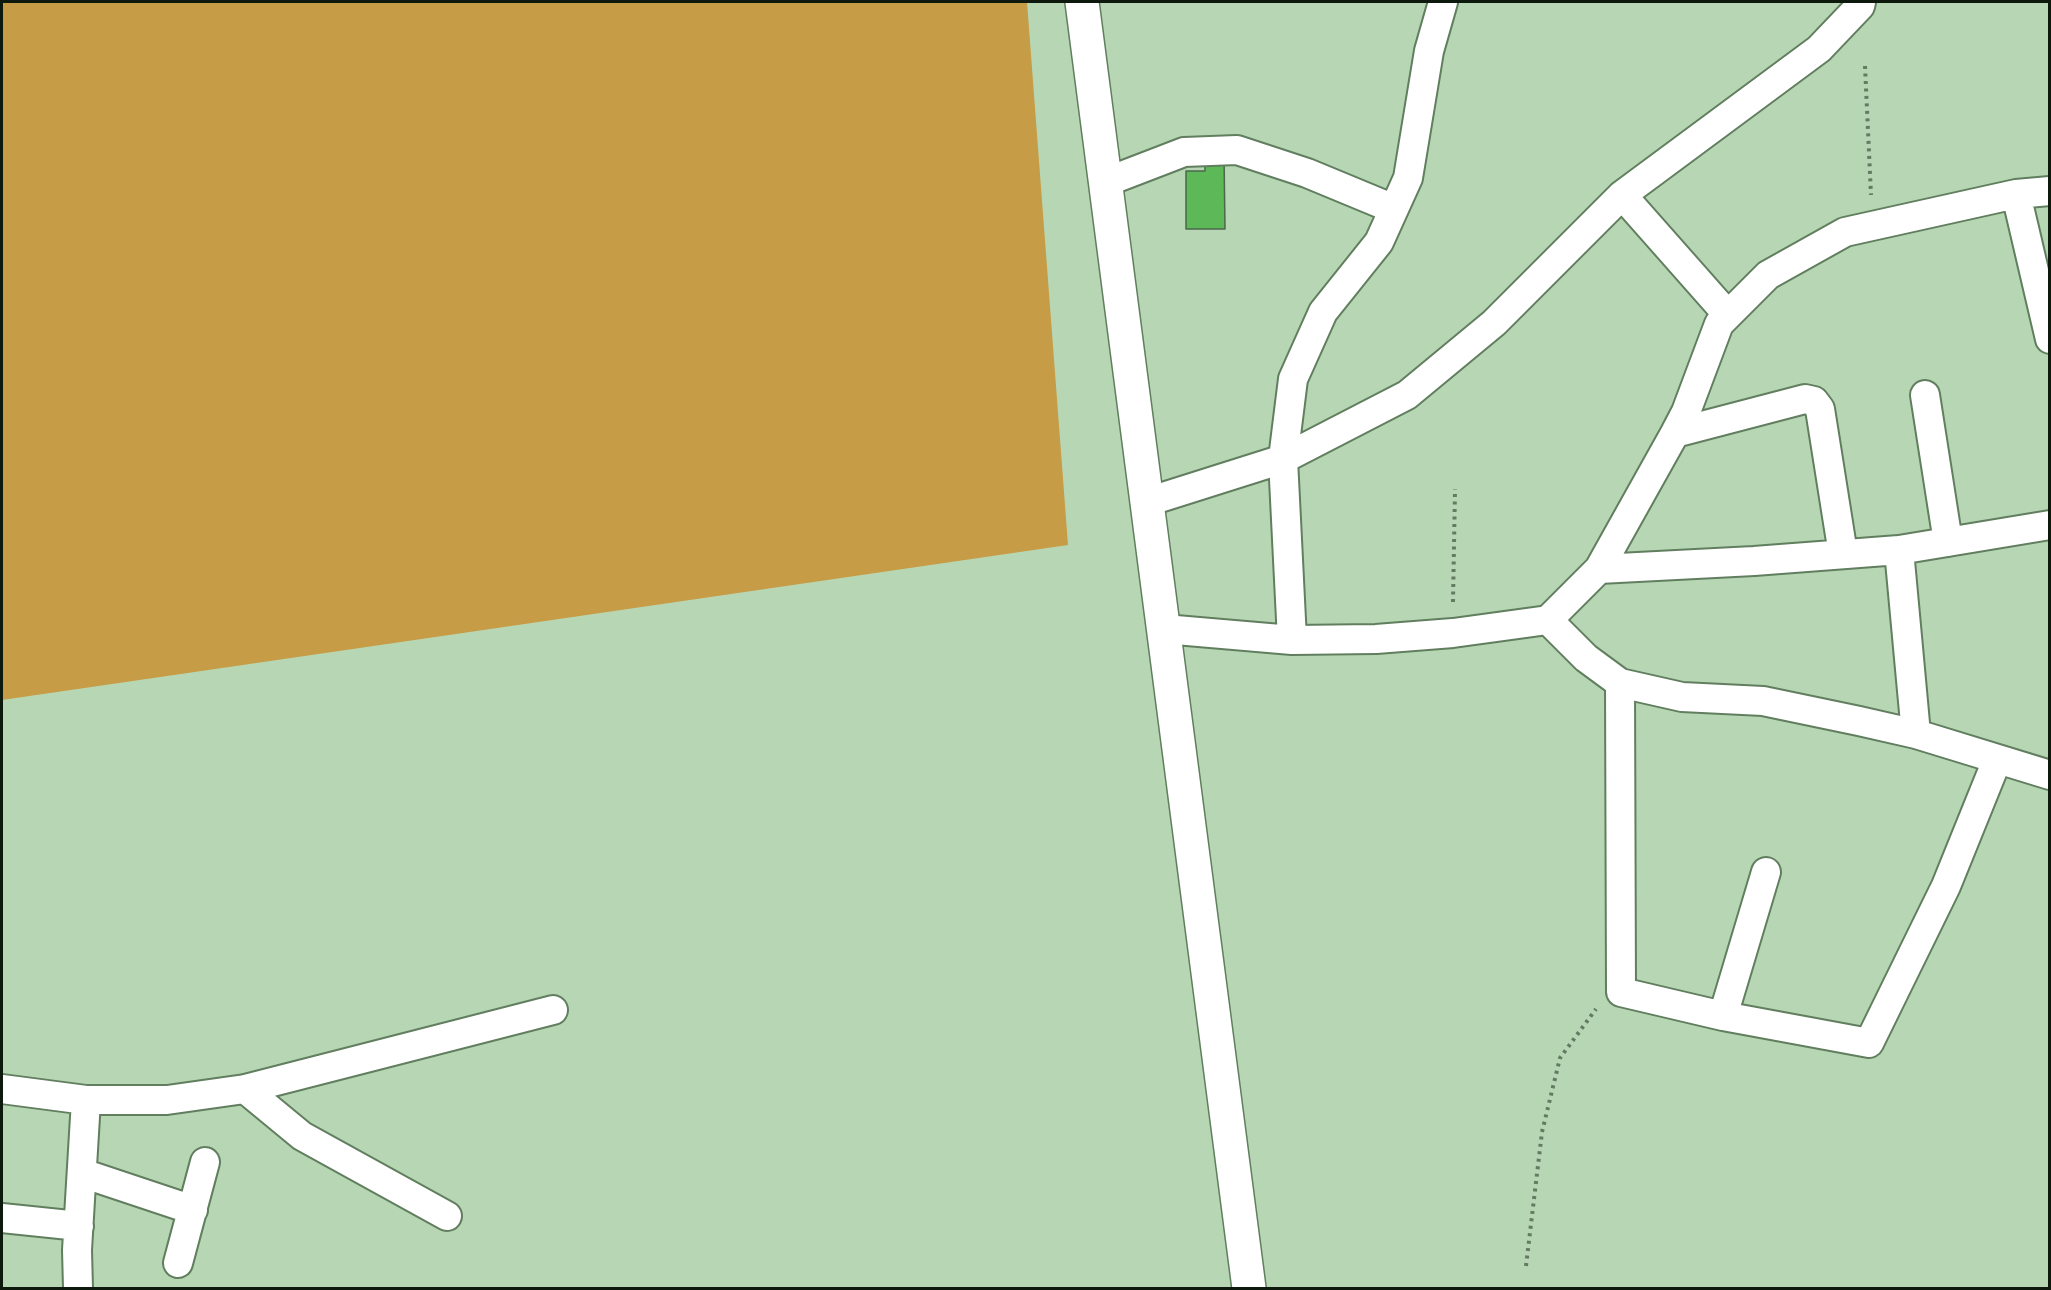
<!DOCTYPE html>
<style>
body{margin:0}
#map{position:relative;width:2051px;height:1290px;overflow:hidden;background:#b7d7b4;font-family:"Varela Round",sans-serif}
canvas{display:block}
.frame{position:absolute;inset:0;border:3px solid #0e190d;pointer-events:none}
</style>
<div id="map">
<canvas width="2051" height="1290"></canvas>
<div class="frame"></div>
</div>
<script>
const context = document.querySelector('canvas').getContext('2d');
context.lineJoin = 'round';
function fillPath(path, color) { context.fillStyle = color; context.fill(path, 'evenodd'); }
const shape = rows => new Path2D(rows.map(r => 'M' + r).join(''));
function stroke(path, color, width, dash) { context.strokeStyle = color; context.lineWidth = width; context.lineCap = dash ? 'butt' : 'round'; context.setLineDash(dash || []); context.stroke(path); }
fillPath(shape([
 [2,2,1027,2,1068,545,2,700]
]), '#c69c47');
const building = shape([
 [1205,154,1224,154,1225,229,1186,229,1186,171,1205,171,1205,154]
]);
fillPath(building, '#5db858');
stroke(building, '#4c6749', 1.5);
const minor = shape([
 [1106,182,1184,152,1237,150,1307,173,1394,209],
 [2016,194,2050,339],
 [1622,195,1728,315],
 [1925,395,1948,542],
 [1675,433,1805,399,1814,401,1820,409,1843,554],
 [1147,502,1283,459,1407,395,1494,323,1622,195,1819,49,1860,6,1861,2],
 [1899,550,1916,734],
 [1599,569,1675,433,1686,412,1719,324,1768,275,1845,232,2016,194,2050,191],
 [1548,620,1599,569,1754,561,1899,550,2050,525],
 [1164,629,1292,640,1376,639,1453,633,1548,620,1586,658,1620,683,1682,697,1763,701,1859,721,1916,734,2050,775],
 [1292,640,1283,459,1293,379,1323,312,1379,242,1408,178,1429,51,1443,2],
 [1620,683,1621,992,1723,1016,1869,1043,1946,886,1997,760],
 [1723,1016,1766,872],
 [2,1089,86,1100,167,1100,245,1089,553,1010],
 [245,1089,302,1136,447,1216],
 [82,1173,193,1210],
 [2,1218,79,1226],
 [178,1263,205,1162],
 [78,1288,77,1250,86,1100]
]);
const tertiary = shape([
 [1082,2,1249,1288]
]);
stroke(minor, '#617e5f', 32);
stroke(tertiary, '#617e5f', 36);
stroke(shape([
 [1865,66,1871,195],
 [1453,602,1455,489],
 [1526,1266,1542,1132,1560,1058,1596,1009]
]), '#647a62', 4, [3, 4.5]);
stroke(minor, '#fff', 28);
stroke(tertiary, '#fff', 33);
</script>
